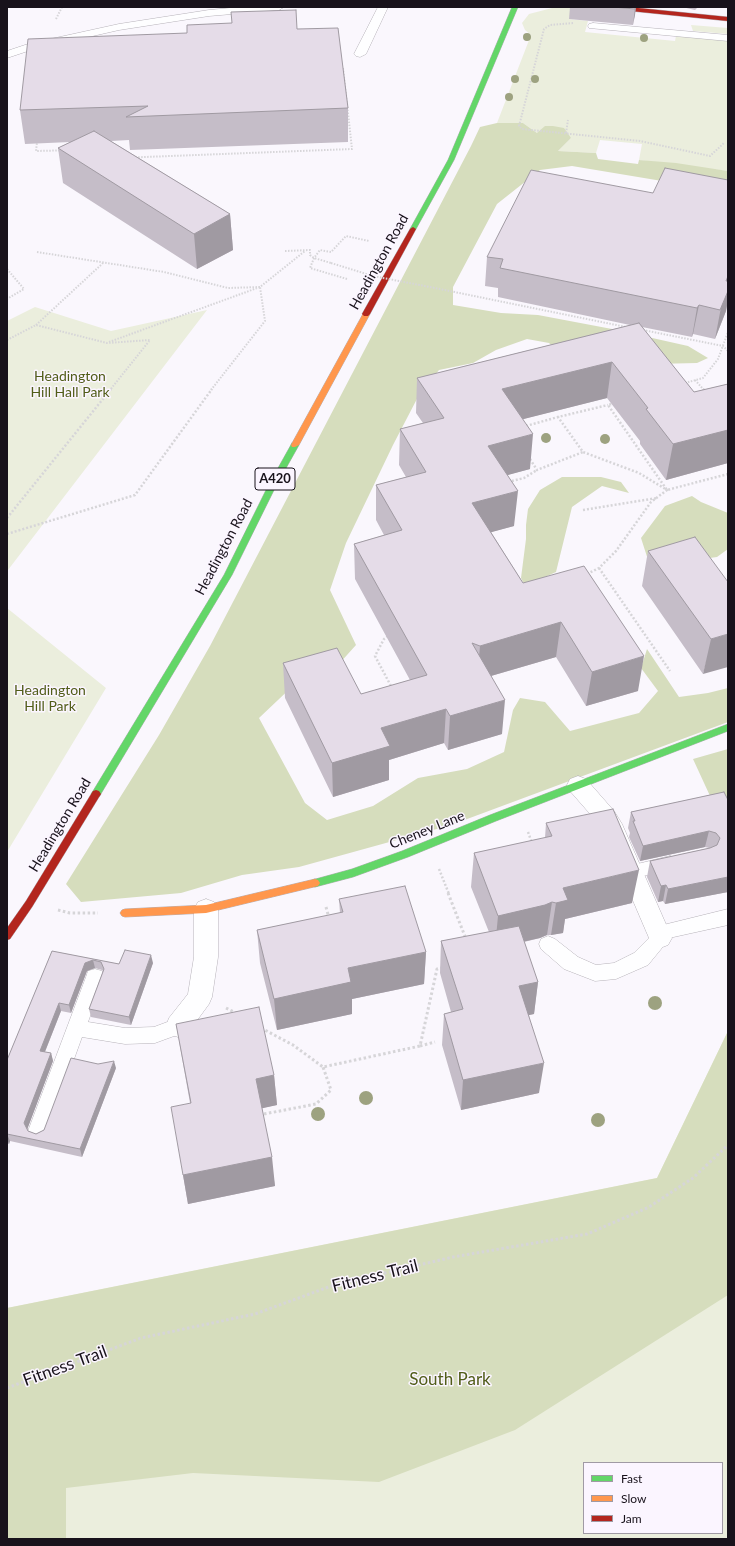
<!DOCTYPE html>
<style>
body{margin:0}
#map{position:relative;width:735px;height:1546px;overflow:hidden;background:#faf7fd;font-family:Lato,sans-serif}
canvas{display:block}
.frame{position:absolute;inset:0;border:8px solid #18121b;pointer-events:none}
.legend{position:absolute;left:583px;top:1462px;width:140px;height:72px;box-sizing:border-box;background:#fbf5ff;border:1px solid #a09aa4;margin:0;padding:5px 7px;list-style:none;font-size:12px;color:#18121b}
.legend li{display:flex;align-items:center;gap:8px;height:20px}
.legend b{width:20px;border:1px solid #a09aa4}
</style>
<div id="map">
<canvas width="735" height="1546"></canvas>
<div class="frame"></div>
<ul class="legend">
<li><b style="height:5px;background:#63d668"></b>Fast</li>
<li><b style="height:5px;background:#ff974d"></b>Slow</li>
<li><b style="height:5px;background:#b3261e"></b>Jam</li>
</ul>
</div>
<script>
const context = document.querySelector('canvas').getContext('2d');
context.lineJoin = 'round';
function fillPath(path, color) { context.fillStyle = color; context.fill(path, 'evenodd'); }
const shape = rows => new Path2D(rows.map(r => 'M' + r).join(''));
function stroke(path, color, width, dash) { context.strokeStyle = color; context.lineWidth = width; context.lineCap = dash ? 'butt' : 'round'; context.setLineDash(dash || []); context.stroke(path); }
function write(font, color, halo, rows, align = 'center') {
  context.font = font + ' Lato,sans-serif'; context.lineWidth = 3; context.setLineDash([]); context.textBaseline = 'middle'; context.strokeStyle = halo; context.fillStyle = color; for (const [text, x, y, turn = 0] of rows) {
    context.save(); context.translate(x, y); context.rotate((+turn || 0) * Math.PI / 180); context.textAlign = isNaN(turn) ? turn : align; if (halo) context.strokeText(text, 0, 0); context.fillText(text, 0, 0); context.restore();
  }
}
fillPath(shape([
 [556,7,572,8,569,19,588,21,585,32,675,41,676,36,728,40,728,171,639,160,642,144,600,140,596,153,558,151,571,138,537,133,523,123,497,123,531,35,525,30,522,23,529,14],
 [691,25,728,28,728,34,693,31],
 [35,307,111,331,207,310,8,570,7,321],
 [7,608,106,688,7,852],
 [728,1031,728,1539,7,1539,7,1308,657,1178],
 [584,1463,722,1463,722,1533,584,1533]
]), '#ebeedd');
fillPath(shape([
 [497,123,523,123,537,133,545,126,553,126,564,128,571,138,558,151,596,153,598,159,638,164,639,160,676,163,728,171,728,192,572,166,540,170,497,204,453,287,453,305,501,313,538,315,612,329,688,346,708,358,697,363,655,364,567,360,549,343,527,339,496,350,473,363,439,370,419,395,393,445,346,543,330,590,356,645,338,665,297,682,259,718,305,803,327,820,373,806,418,778,467,769,504,752,513,710,520,698,545,702,570,731,639,713,658,691,641,668,647,649,679,697,708,693,728,688,728,722,451,825,299,867,242,875,181,893,81,902,66,884,159,735,210,646,471,146,480,127],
 [562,477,601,477,621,482,629,493,602,486,572,507,556,572,525,586,521,578,526,539,526,525,528,509,540,490],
 [692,496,701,502,728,513,728,549,717,557,650,566,641,538,665,506],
 [728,749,728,835,693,759],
 [728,1031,728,1295,515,1430,379,1482,193,1473,66,1488,66,1539,7,1539,7,1308,657,1178]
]), '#d6ddbd');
const lane = shape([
 [241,7,284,7,279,10,209,16,119,30,31,50,7,58,7,51,28,44,119,24,209,10,241,7],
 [378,7,388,7,366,54,360,57,356,56,354,54,378,7],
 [593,23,728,35,728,41,589,28,588,26,589,24,593,23],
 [670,856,676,858,679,863,676,868,631,879,625,877,622,872,625,867,670,856],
 [728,909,728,925,669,938,666,943,648,965,616,979,595,981,564,969,541,949,539,944,541,939,548,936,555,939,578,957,596,965,614,963,634,953,650,937,648,933,651,928,728,909],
 [95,969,102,971,104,977,88,1022,125,1028,154,1027,178,1018,185,1020,188,1026,185,1032,155,1043,125,1044,82,1037,48,1131,45,1137,38,1140,31,1137,28,1131,86,977,88,971,95,969]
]);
const street = shape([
 [578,776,586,779,614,811,622,824,672,938,668,945,660,948,652,945,604,833,598,823,570,791,567,785,570,779,578,776],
 [206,899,214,902,218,909,218,957,212,997,209,1004,187,1034,178,1037,169,1034,166,1026,169,1018,188,994,194,957,194,909,198,902,206,899]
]);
const fast = shape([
 [512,7,518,7,454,160,416,229,413,231,411,230,410,229,448,160,512,7],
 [292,443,295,443,299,445,276,486,232,575,99,797,93,797,91,794,93,791,224,575,268,486,292,443],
 [728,724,728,731,496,821,408,857,353,877,315,887,312,886,310,883,312,880,352,869,402,851,490,815,728,724]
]);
const slow = shape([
 [364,312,368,312,370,314,299,445,295,447,292,447,291,445,364,312],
 [315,879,318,880,320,883,318,886,206,913,125,917,122,916,120,913,122,910,125,909,206,905,315,879]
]);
const jam = shape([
 [608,7,628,7,728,17,728,21,611,9,608,7],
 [413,227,416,229,370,314,368,316,364,316,362,314,410,229,413,227],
 [96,790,99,791,101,794,99,797,32,907,10,939,7,940,7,928,26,901,93,791,96,790]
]);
stroke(lane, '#b6b2b9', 1);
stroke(street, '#b6b2b9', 1);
stroke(fast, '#b6b2b9', 1);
stroke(slow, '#b6b2b9', 1);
stroke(jam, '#b6b2b9', 1);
stroke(shape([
 [56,19,62,7],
 [573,23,550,25,544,29,519,126,522,129,640,141,710,156,724,143],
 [343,68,352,149,119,158,120,149,36,151,44,79,343,68],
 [566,133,568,120],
 [285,251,310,250,310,255,314,258,331,263],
 [37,252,164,272,228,288,260,287],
 [7,269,24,289,7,299],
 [347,279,310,268,314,258,320,250,331,252,346,236,369,241],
 [430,287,626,327],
 [36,325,103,263],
 [643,330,723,346,728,351],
 [7,340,36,325,107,343,150,340,110,390],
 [109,342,260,287,305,251],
 [695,380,704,390],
 [685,383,703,378,718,359,728,332],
 [211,390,265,321,260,287]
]), '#d6d5d8', 2, [1.5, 1.5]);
stroke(shape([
 [703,389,705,391],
 [615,403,608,405,667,490,728,474],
 [526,426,558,417],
 [530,459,537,470,583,452],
 [508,482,524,478,537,470],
 [583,510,657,498],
 [7,518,111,389],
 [7,534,135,495,212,389],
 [599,568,670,671],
 [587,574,599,568,616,551,651,502,667,490,639,473,583,452,558,417,608,405],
 [388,636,384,639,375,656,392,688],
 [528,832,532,843],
 [439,869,449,894]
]), '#d6d5d8', 2.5, [2, 2]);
stroke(shape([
 [448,893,466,939],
 [326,907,329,918],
 [58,910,70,913,98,913],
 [226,1008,238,1014],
 [261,1028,293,1045,323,1067,420,1046,437,969,442,968],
 [420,1046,435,1042],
 [264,1114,316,1104,331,1090,323,1067],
 [7,1388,141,1338,255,1314,334,1285,453,1257,587,1234,649,1207,693,1178,728,1145]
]), '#d6d5d8', 3, [2.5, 2.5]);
fillPath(lane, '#fefeff');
fillPath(street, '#fefeff');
fillPath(fast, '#63d668');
fillPath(slow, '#ff974d');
fillPath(jam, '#b3261e');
stroke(shape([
 [331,263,373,276,430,287]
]), '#d6d5d8', 2, [1.5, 1.5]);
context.fillStyle = '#9da280';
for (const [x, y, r] of [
 [527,37,4],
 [644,38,4],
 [515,79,4],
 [535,79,4],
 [509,97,4],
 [546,438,5],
 [605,439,5],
 [655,1003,7],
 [366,1098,7],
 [318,1114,7],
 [598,1120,7]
]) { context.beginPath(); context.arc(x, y, r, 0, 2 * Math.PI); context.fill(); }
fillPath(shape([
 [570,7,636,7,633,25,569,19],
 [682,7,698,7,695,10],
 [297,29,348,108,348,142,130,150,129,140,111,141,230,214,233,250,197,269,63,183,58,148,70,142,25,144,20,110],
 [728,180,728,300,726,311,715,339,693,334,692,337,642,327,694,392,728,384,728,463,666,480,640,444,640,441,607,398,523,419,530,469,507,475,514,526,491,532,523,583,638,691,586,706,556,657,491,676,502,734,448,750,444,743,389,760,389,780,333,797,285,698,283,663,361,694,410,680,355,579,354,544,384,535,376,520,376,485,406,477,399,465,400,429,423,423,416,413,417,378,630,325,498,297,498,288,485,286,487,257,653,193],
 [648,551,728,582,703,674,642,586],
 [724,792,728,892,665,904,663,901,658,902,647,877,650,861,709,848,705,847,640,861,629,837,630,833,628,828,631,812],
 [546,823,632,903,565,919,563,933,551,935,547,935,540,938,524,942,538,982,534,1014,529,1015,539,1093,461,1110,442,1045,444,1014,451,1012,440,973,441,941,489,932,471,887,474,853,545,838],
 [339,899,426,952,424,984,352,999,352,1014,277,1030,260,963,257,930,340,913],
 [52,951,119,964,153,963,131,1025,91,1017,89,1009,103,971,102,970,95,968,87,971,71,1013,61,1011,45,1052,51,1053,53,1061,27,1129,28,1131,36,1134,44,1130,116,1068,82,1157,10,1141,9,1144,7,1143,7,1060],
 [176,1024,274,1075,277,1105,262,1108,275,1186,188,1204,183,1175,190,1103]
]), '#c5bdc8');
fillPath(shape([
 [635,7,636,7,635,15,633,25],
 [230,214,233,250,197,269,194,234],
 [728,276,728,300,726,311,715,339,726,281],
 [699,305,693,334,692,337,697,308],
 [612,362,607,398,500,425,502,389],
 [728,430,728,463,666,480,673,444],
 [533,434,530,469,486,481,488,446],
 [518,491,514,526,470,538,472,503],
 [561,622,556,657,477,680,480,646],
 [728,634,728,667,703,674,711,639],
 [644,656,638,691,586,706,592,672],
 [505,700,502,734,448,750,450,716],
 [446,709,444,743,389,760,389,780,333,797,332,763,381,728],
 [709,831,705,847,640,861,643,846],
 [639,870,632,903,565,919,563,933,551,935,556,903,563,888],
 [728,877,728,892,665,904,668,889],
 [666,885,663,901,658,902,661,886],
 [552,902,547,935,540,938,495,948,498,916],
 [426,952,424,984,352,999,352,1014,277,1030,274,999,348,968],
 [151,955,153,963,131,1025,129,1017],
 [93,960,95,968,87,971,71,1013,69,1005,85,963],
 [538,982,534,1014,515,1018,519,986],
 [59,1003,61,1011,42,1059,40,1051],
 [51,1053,53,1061,27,1130,24,1123],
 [114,1061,116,1068,82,1157,80,1149],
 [544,1063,539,1093,461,1110,463,1080],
 [274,1075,277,1105,259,1109,256,1079],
 [7,1134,10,1141,9,1144,7,1139],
 [272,1157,275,1186,188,1204,183,1175]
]), '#a09aa2');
const building = shape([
 [613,7,635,7,635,9,613,7],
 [296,10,297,29,338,28,348,108,126,117,148,106,20,110,28,39,187,33,187,25,232,23,231,12,296,10],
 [94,131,230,214,194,234,58,148,94,131],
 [665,168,728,180,728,276,726,281,728,281,728,291,720,310,699,305,697,308,500,268,503,259,487,257,531,170,653,193,665,168],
 [639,323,694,392,728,384,728,430,673,444,646,409,648,408,612,362,502,389,533,434,488,446,518,491,472,503,523,583,584,566,644,656,592,672,561,622,480,646,472,643,505,700,450,716,446,709,381,728,390,746,332,763,283,663,337,648,361,694,427,675,354,544,402,530,376,485,426,472,400,429,444,418,417,378,639,323],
 [695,537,728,582,728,634,711,639,648,551,695,537],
 [724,792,728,800,728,877,668,889,666,885,661,886,650,861,710,848,717,845,720,838,716,833,709,831,643,846,633,821,635,821,631,812,724,792],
 [613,809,639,870,563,888,568,900,556,903,552,902,545,905,498,916,474,853,552,836,546,823,613,809],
 [405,886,426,952,348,968,351,982,274,999,257,930,343,912,339,899,405,886],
 [519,926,538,982,519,986,544,1063,463,1080,444,1014,463,1009,441,941,519,926],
 [125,950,151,955,129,1017,89,1009,104,969,101,962,93,960,85,963,69,1005,59,1003,40,1051,51,1053,24,1123,28,1131,36,1134,44,1130,71,1058,98,1064,114,1061,80,1149,7,1134,7,1060,52,951,119,964,125,950],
 [259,1007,274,1075,256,1079,272,1157,183,1175,171,1107,191,1103,176,1024,259,1007]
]);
fillPath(building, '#e5dce8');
stroke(building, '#a09aa2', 1);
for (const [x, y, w] of [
 [275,479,40]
]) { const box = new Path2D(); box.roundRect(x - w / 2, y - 11, w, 22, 3); context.fillStyle = '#fbf5ff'; context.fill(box); stroke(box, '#18121b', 1); }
write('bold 13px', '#18121b', null, [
 ["A420",275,479]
]);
write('14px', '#18121b', '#fbf5ff', [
 ["Headington Road",379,262,-61],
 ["Headington Road",224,547,-62],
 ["Headington Road",60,825,-59],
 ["Cheney Lane",427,830,-22]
]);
write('14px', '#515d19', '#fbf5ff', [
 ["Headington",70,376],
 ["Hill Hall Park",70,392],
 ["Headington",50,690],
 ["Hill Park",50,706]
]);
write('17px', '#18121b', '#fbf5ff', [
 ["Fitness Trail",375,1276,-14],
 ["Fitness Trail",65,1366,-20]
]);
write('17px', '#515d19', '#fbf5ff', [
 ["South Park",450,1380]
]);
</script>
